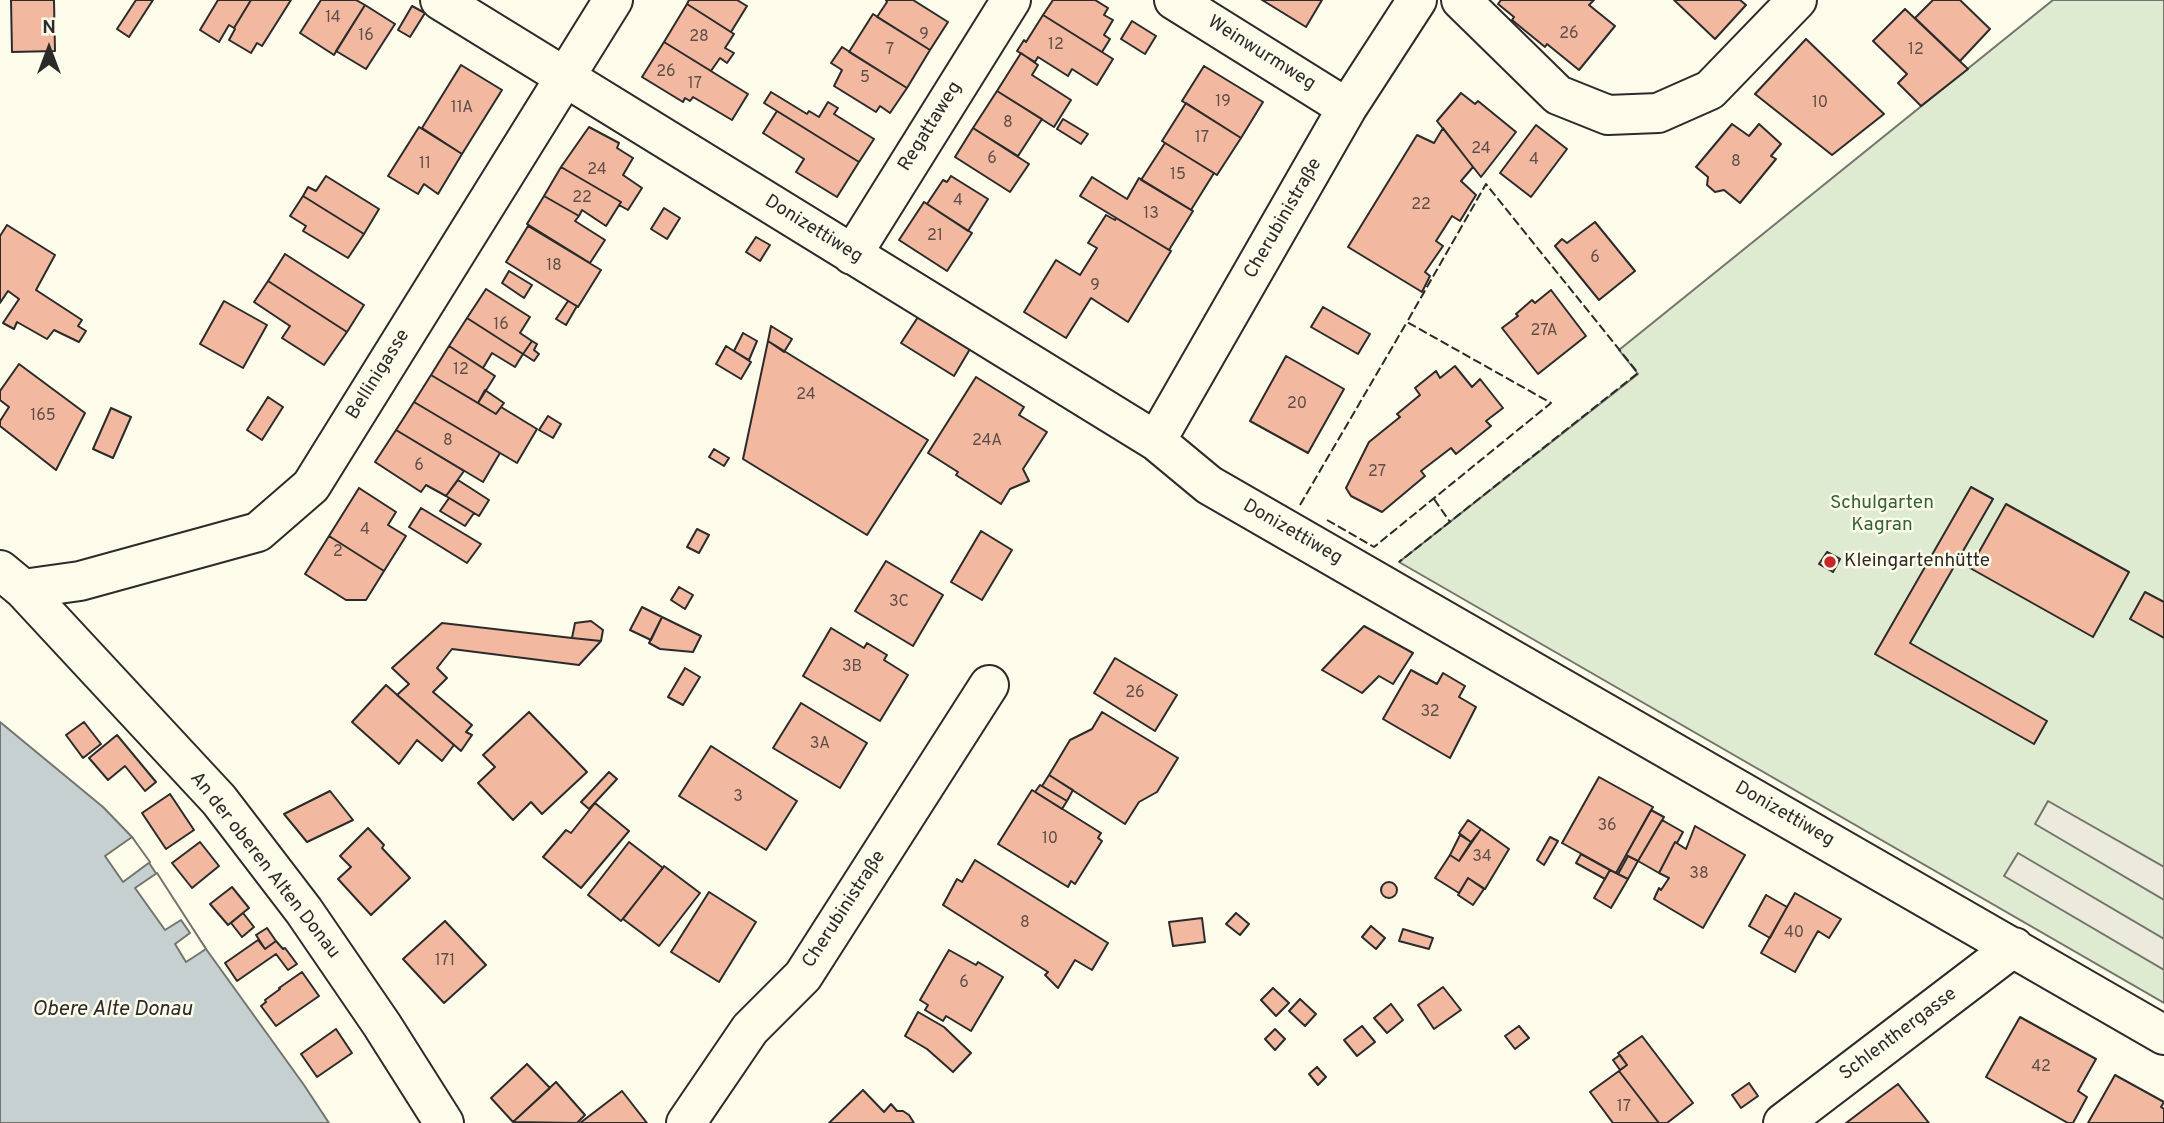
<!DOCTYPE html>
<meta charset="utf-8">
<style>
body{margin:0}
#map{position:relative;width:2164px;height:1123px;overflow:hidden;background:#fdfbea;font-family:Overpass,sans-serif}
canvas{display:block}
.north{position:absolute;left:14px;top:14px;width:70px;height:70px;-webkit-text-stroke:5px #fdfbea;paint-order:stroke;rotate:0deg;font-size:19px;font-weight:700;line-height:28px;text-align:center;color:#2b2b2b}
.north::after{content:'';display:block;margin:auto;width:24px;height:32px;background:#2b2b2b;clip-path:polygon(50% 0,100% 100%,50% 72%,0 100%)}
</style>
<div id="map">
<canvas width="2164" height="1123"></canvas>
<div class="north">N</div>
</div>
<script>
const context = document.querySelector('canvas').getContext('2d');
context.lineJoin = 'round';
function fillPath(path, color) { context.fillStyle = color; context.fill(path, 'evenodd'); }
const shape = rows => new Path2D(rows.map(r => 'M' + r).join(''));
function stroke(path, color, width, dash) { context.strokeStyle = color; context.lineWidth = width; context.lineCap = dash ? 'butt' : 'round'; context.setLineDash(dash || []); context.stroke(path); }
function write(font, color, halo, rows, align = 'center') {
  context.font = font + ' Overpass,sans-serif'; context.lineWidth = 5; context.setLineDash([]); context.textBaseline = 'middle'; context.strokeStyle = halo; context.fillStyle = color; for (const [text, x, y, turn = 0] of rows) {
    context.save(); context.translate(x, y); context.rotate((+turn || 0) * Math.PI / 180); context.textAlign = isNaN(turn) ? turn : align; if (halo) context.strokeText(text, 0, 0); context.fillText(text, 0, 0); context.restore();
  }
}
const green = shape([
 [2053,0,2164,0,2164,1003,1399,562,1638,374,1619,350,2053,0]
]);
fillPath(green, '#deebd1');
stroke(green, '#74746e', 2);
const parking = shape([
 [2048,801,2164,867,2164,900,2035,824,2048,801],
 [2018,853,2164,939,2164,970,2004,876,2018,853]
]);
fillPath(parking, '#eceadb');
stroke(parking, '#74746e', 2);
const water = shape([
 [0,722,103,807,132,837,206,949,304,1085,329,1123,0,1123,0,722]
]);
fillPath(water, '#c7d0d0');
stroke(water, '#74746e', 2);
const pier = shape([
 [132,837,150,862,123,882,105,856,132,837],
 [157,873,206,949,186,962,175,944,190,933,181,920,165,930,135,888,157,873]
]);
fillPath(pier, '#fdfbea');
stroke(pier, '#74746e', 2);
const building = shape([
 [11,0,54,0,55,51,12,52,11,0],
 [136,0,153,0,129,37,117,29,136,0],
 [218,0,251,0,234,28,229,25,219,42,200,30,218,0],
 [251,0,291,0,262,46,257,43,251,53,229,40,235,29,234,28,251,0],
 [321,0,356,0,365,5,334,55,300,33,321,0],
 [689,0,737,0,747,6,731,32,687,4,689,0],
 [886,0,913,0,948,22,930,50,877,17,887,2,886,0],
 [1053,0,1095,0,1108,8,1104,15,1113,20,1104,35,1110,39,1102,52,1043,15,1053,0],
 [1262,0,1322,0,1306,27,1262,0],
 [1501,0,1594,0,1589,5,1615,26,1579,70,1547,44,1545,47,1512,20,1514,17,1498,4,1501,0],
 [1674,0,1740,0,1746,5,1715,39,1674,0],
 [1933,0,1960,0,1990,29,1960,61,1915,18,1933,0],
 [687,4,734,34,725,48,734,53,727,63,720,58,711,71,664,42,687,4],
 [365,5,395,24,366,69,336,51,365,5],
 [412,6,425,13,410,37,398,30,412,6],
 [1905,9,1968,69,1921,106,1898,83,1907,74,1873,41,1905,9],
 [873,14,930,50,907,88,849,52,873,14],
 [1043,15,1113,59,1097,85,1072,69,1068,76,1038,57,1035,62,1017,51,1024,40,1026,42,1043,15],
 [1132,21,1156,36,1145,54,1121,39,1132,21],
 [1806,39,1884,114,1832,155,1755,94,1806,39],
 [664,42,748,94,732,120,693,97,690,101,685,98,683,102,642,77,664,42],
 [842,47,907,88,890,113,880,106,876,112,834,86,842,70,831,63,842,47],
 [1021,53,1038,65,1032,75,1071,100,1054,127,997,91,1021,53],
 [461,65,502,90,462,154,422,128,461,65],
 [1204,66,1263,102,1241,138,1182,101,1204,66],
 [997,91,1042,119,1018,156,973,128,997,91],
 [771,92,807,114,809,111,819,117,828,102,838,108,834,114,874,139,859,162,764,103,771,92],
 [1461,93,1475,104,1478,101,1516,132,1481,177,1437,121,1461,93],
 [1186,103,1241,138,1217,175,1162,141,1186,103],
 [777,111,859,162,837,197,796,172,804,159,763,133,777,111],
 [1063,119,1088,134,1081,144,1057,129,1063,119],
 [1732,124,1749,136,1759,124,1781,144,1771,156,1776,159,1740,203,1724,190,1715,192,1707,185,1708,177,1696,167,1732,124],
 [1536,125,1567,149,1531,197,1500,173,1536,125],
 [419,127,462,154,438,194,424,184,418,194,388,176,419,127],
 [589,127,619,143,617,148,633,158,623,175,642,188,628,210,619,205,621,202,561,167,589,127],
 [973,128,1029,164,1010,192,955,157,973,128],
 [1443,128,1473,167,1461,181,1476,195,1460,221,1452,216,1436,241,1443,246,1425,272,1430,276,1422,292,1348,247,1417,135,1434,143,1443,128],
 [1165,143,1214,173,1191,210,1141,180,1165,143],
 [561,167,621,202,606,226,582,210,579,216,544,196,561,167],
 [326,176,379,209,364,234,303,196,308,187,316,191,326,176],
 [951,176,988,199,968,231,927,204,943,180,947,182,951,176],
 [1092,177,1127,199,1139,178,1193,211,1169,250,1080,196,1092,177],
 [303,196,364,234,348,258,303,231,306,226,290,216,303,196],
 [544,196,579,216,575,221,605,240,590,263,527,224,544,196],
 [924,202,972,233,947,271,899,240,924,202],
 [664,208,680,218,667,239,651,229,664,208],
 [1106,215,1115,220,1116,218,1171,251,1128,322,1091,298,1066,338,1024,312,1056,260,1080,275,1097,248,1088,243,1106,215],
 [1595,222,1635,271,1599,300,1555,246,1562,239,1567,243,1595,222],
 [7,225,55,255,36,290,82,320,78,326,86,331,79,342,54,330,47,339,17,322,14,329,3,323,19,299,8,291,0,303,0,236,7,225],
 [528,226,601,270,578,307,506,262,528,226],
 [756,237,770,245,760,261,746,252,756,237],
 [285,254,364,305,347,332,268,281,285,254],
 [509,271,532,285,524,298,502,283,509,271],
 [268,281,347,332,324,365,282,338,290,326,254,302,268,281],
 [486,289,530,317,520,333,532,341,523,354,467,318,486,289],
 [1551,290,1586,336,1538,374,1502,328,1518,316,1516,314,1532,300,1535,303,1551,290],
 [224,301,267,325,243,368,200,344,224,301],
 [568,301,577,306,566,325,556,319,568,301],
 [1323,307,1370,334,1358,354,1311,327,1323,307],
 [918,317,970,349,954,376,901,343,918,317],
 [467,318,523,354,515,367,492,353,483,368,449,346,467,318],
 [771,326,792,339,784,352,768,341,771,326],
 [743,333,757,341,749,360,734,351,743,333],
 [532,341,537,344,534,350,539,354,534,361,523,354,532,341],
 [768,341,928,440,867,535,743,459,768,341],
 [449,346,495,376,478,403,431,375,449,346],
 [726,346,751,362,741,379,716,364,726,346],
 [1286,356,1344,389,1308,453,1250,421,1286,356],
 [19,364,85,413,56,470,0,426,0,421,9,407,0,400,0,391,19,364],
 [1455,366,1472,387,1480,379,1503,408,1486,421,1491,426,1456,454,1451,448,1421,471,1425,476,1382,512,1351,496,1346,488,1369,442,1400,417,1397,414,1420,395,1415,388,1436,371,1440,378,1455,366],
 [431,375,496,414,501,407,537,429,517,463,414,402,431,375],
 [976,377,1024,407,1019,415,1047,432,1023,469,1029,481,1010,489,1001,504,956,475,958,472,928,453,976,377],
 [485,390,504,403,496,414,478,403,485,390],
 [268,397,283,407,262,440,247,430,268,397],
 [414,402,500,453,483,482,396,430,414,402],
 [111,408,131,417,113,458,93,449,111,408],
 [548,416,561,424,553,438,539,430,548,416],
 [396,430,464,471,446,496,426,485,421,492,375,462,396,430],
 [714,449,729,458,724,466,709,457,714,449],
 [458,480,489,500,479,516,446,496,458,480],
 [1971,487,1993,499,1910,643,2047,721,2034,744,1875,654,1971,487],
 [359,488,396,512,388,525,406,536,384,571,329,536,359,488],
 [449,498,474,513,465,526,440,511,449,498],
 [2006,504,2129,572,2093,637,1970,568,2006,504],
 [421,508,481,544,467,563,409,527,421,508],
 [697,529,709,535,699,553,687,547,697,529],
 [981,531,1012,550,982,600,951,582,981,531],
 [329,536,384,571,366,600,346,600,305,574,329,536],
 [1827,552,1840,559,1833,572,1819,564,1827,552],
 [886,561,943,595,913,646,855,611,886,561],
 [679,587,693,595,685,609,671,600,679,587],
 [2145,592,2164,602,2164,638,2130,619,2145,592],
 [642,607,662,617,651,640,630,630,642,607],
 [662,617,701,636,693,652,660,649,649,643,662,617],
 [591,621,603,630,601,641,572,638,575,623,591,621],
 [442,623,572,638,601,641,579,665,452,649,437,668,447,678,433,692,472,725,466,732,472,735,461,751,397,695,409,684,392,668,442,623],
 [1364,626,1413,653,1393,684,1379,676,1362,693,1322,670,1364,626],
 [831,628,864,648,867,643,887,655,884,660,908,675,880,721,803,676,831,628],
 [1115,658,1177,695,1155,731,1094,693,1115,658],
 [685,668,700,677,683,705,668,697,685,668],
 [1411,670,1437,684,1443,673,1465,686,1459,697,1476,707,1450,758,1383,719,1411,670],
 [386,685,454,745,442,761,417,740,399,764,352,722,386,685],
 [801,703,867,743,840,788,773,748,801,703],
 [529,712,587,772,542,814,531,802,513,820,478,783,495,767,483,755,529,712],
 [1102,712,1178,758,1157,792,1139,802,1125,824,1049,775,1070,740,1092,729,1102,712],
 [84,722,101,744,83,758,66,735,84,722],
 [117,735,156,782,145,791,125,766,108,780,89,758,117,735],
 [711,746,797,801,766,850,679,796,711,746],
 [609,772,617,779,589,809,581,802,609,772],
 [1049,775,1073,790,1067,801,1042,786,1049,775],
 [1599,777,1653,807,1616,873,1562,843,1599,777],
 [1040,785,1067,801,1062,809,1035,792,1040,785],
 [1032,790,1101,833,1098,838,1102,841,1075,884,1071,881,1068,887,998,844,1032,790],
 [330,791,353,820,307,842,284,814,330,791],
 [170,794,194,830,166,849,142,813,170,794],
 [595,803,629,831,581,888,543,857,566,830,571,833,595,803],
 [1651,810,1664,817,1638,861,1626,855,1651,810],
 [1468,820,1481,829,1471,842,1459,833,1468,820],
 [1662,820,1683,832,1677,843,1675,842,1659,873,1638,861,1662,820],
 [1695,826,1745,855,1703,928,1654,899,1659,888,1661,890,1669,878,1659,873,1675,842,1686,849,1695,826],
 [368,828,384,845,382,848,410,878,371,915,338,879,351,867,340,856,368,828],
 [1481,829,1509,849,1485,889,1468,878,1459,893,1435,878,1450,855,1459,861,1481,829],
 [1460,835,1471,842,1459,861,1450,855,1460,835],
 [1550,837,1558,841,1544,865,1537,860,1550,837],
 [200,842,219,866,192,888,172,863,200,842],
 [629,842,663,868,621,921,588,895,629,842],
 [1581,854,1610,870,1605,879,1576,863,1581,854],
 [1628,856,1638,861,1628,879,1618,874,1628,856],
 [975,860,1108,943,1092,970,1075,960,1058,988,1045,975,1048,972,943,905,957,879,962,882,975,860],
 [664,866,700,893,659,946,623,919,664,866],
 [1610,870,1628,879,1611,908,1594,898,1610,870],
 [1468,878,1484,889,1473,905,1458,895,1468,878],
 '1381 890a8 8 0 1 1 16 0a8 8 0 1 1-16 0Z',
 [232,887,249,908,228,925,210,904,232,887],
 [709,892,756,922,719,982,671,952,709,892],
 [1795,893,1841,919,1829,938,1818,931,1795,972,1761,953,1795,893],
 [1766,895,1787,907,1770,938,1749,926,1766,895],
 [243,913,254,927,242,937,231,923,243,913],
 [1236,913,1249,924,1240,935,1226,924,1236,913],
 [1202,918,1205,942,1173,946,1169,922,1202,918],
 [445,921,486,965,444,1003,403,959,445,921],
 [1371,926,1385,938,1376,949,1362,937,1371,926],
 [267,928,276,941,265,949,256,935,267,928],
 [1403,929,1433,938,1429,949,1399,941,1403,929],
 [258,940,265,949,276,941,283,949,285,948,297,964,288,970,276,954,237,981,225,963,258,940],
 [949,950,976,965,978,962,1003,977,971,1031,946,1016,943,1021,925,1010,928,1005,920,1000,949,950],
 [302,972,319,996,276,1026,261,1006,266,1002,265,1000,280,989,279,988,302,972],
 [1443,987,1461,1010,1434,1029,1418,1005,1443,987],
 [1273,988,1289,1003,1276,1016,1261,1000,1273,988],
 [1300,999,1316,1014,1305,1026,1289,1011,1300,999],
 [1391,1004,1403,1020,1387,1033,1374,1018,1391,1004],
 [918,1012,944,1027,971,1053,953,1072,927,1049,905,1036,918,1012],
 [2020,1017,2096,1059,2078,1091,2087,1097,2073,1123,2068,1123,1986,1077,2020,1017],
 [1362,1026,1375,1042,1357,1056,1344,1040,1362,1026],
 [1519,1026,1529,1038,1515,1049,1505,1036,1519,1026],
 [336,1029,352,1053,317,1077,301,1054,336,1029],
 [1275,1029,1285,1039,1275,1050,1265,1039,1275,1029],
 [1642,1036,1693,1103,1667,1123,1659,1123,1619,1071,1627,1065,1618,1053,1642,1036],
 [1620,1055,1627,1065,1620,1070,1613,1060,1620,1055],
 [527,1064,550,1088,513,1122,491,1098,527,1064],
 [1317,1067,1326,1077,1318,1085,1309,1074,1317,1067],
 [1619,1071,1659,1123,1613,1123,1590,1092,1619,1071],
 [2115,1075,2164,1102,2161,1107,2164,1109,2164,1123,2088,1123,2115,1075],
 [556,1082,585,1115,577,1123,513,1122,556,1082],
 [1749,1083,1758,1096,1741,1108,1732,1095,1749,1083],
 [1898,1084,1929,1123,1846,1123,1879,1098,1898,1084],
 [863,1090,884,1112,891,1104,897,1111,903,1111,909,1115,914,1123,829,1123,863,1090],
 [622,1091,647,1123,580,1123,622,1091]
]);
fillPath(building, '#f2b8a0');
stroke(building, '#2b2b2b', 2);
const minor = shape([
 [440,0,1156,441,1209,485,2164,1035],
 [1174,0,1347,108],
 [1461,0,1558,95,1608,115,1658,113,1710,90,1797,0],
 [852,255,1011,0],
 [1156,441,1347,108,1417,0],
 [0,570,23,589,219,800,304,911,382,1025,444,1123],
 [23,589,80,581,258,532,311,486,613,0],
 [686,1123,750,1029,803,976,989,685],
 [1783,1123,2014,947]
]);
stroke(minor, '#2b2b2b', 42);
stroke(minor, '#fdfbea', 38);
stroke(shape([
 [1434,499,1450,522],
 [1300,505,1407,322],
 [1327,520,1374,547,1551,403,1407,322,1486,184,1638,373,1399,562]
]), '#2b2b2b', 2, [9, 3.5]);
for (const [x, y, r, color] of [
 [1830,562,7,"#c62828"]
]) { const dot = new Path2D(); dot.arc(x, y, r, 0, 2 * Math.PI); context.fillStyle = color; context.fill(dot); stroke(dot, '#fdfbea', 2.5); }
write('16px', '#5d4e48', null, [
 ["14",333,19],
 ["26",1569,35],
 ["9",924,36],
 ["16",366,37],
 ["28",699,38],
 ["12",1056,46],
 ["7",890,51],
 ["12",1916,51],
 ["26",666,73],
 ["5",865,79],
 ["17",695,85],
 ["19",1223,103],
 ["10",1820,104],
 ["11A",462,109],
 ["8",1008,124],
 ["17",1202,139],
 ["24",1481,150],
 ["6",992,160],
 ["4",1534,161],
 ["8",1736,163],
 ["11",425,165],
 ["24",597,171],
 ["15",1178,176],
 ["22",582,199],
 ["4",958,202],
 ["22",1421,206],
 ["13",1151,215],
 ["21",935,237],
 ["6",1595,259],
 ["18",554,267],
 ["9",1095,287],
 ["16",501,326],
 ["27A",1544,332],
 ["12",461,371],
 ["24",806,396],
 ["20",1297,405],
 ["165",43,417],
 ["8",448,442],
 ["24A",987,442],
 ["6",419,467],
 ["27",1377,473],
 ["4",365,531],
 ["2",338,553],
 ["3C",899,603],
 ["3B",852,668],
 ["26",1135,694],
 ["32",1430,713],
 ["3A",820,745],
 ["3",738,798],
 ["36",1607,827],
 ["10",1050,840],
 ["34",1482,858],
 ["38",1699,875],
 ["8",1025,924],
 ["40",1794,934],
 ["171",445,962],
 ["6",964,984],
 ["42",2041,1068],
 ["17",1624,1108]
]);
write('19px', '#2b2b2b', '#fdfbea', [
 ["Weinwurmweg",1261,54,32],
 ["Regattaweg",931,127,-58],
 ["Cherubinistraße",1284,219,-60],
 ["Donizettiweg",813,230,32],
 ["Bellinigasse",379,375,-58],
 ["Donizettiweg",1292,533,30],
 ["Donizettiweg",1784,815,30],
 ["An der oberen Alten Donau",264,866,52],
 ["Cherubinistraße",845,910,-57],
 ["Schlenthergasse",1899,1035,-37]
]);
write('19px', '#34623c', '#fdfbea', [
 ["Schulgarten",1882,504],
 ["Kagran",1882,526]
]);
write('19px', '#2b2b2b', '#fdfbea', [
 ["Kleingartenhütte",1844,562]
], 'left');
write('italic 21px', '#2b2b2b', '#fdfbea', [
 ["Obere Alte Donau",112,1011]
]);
</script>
